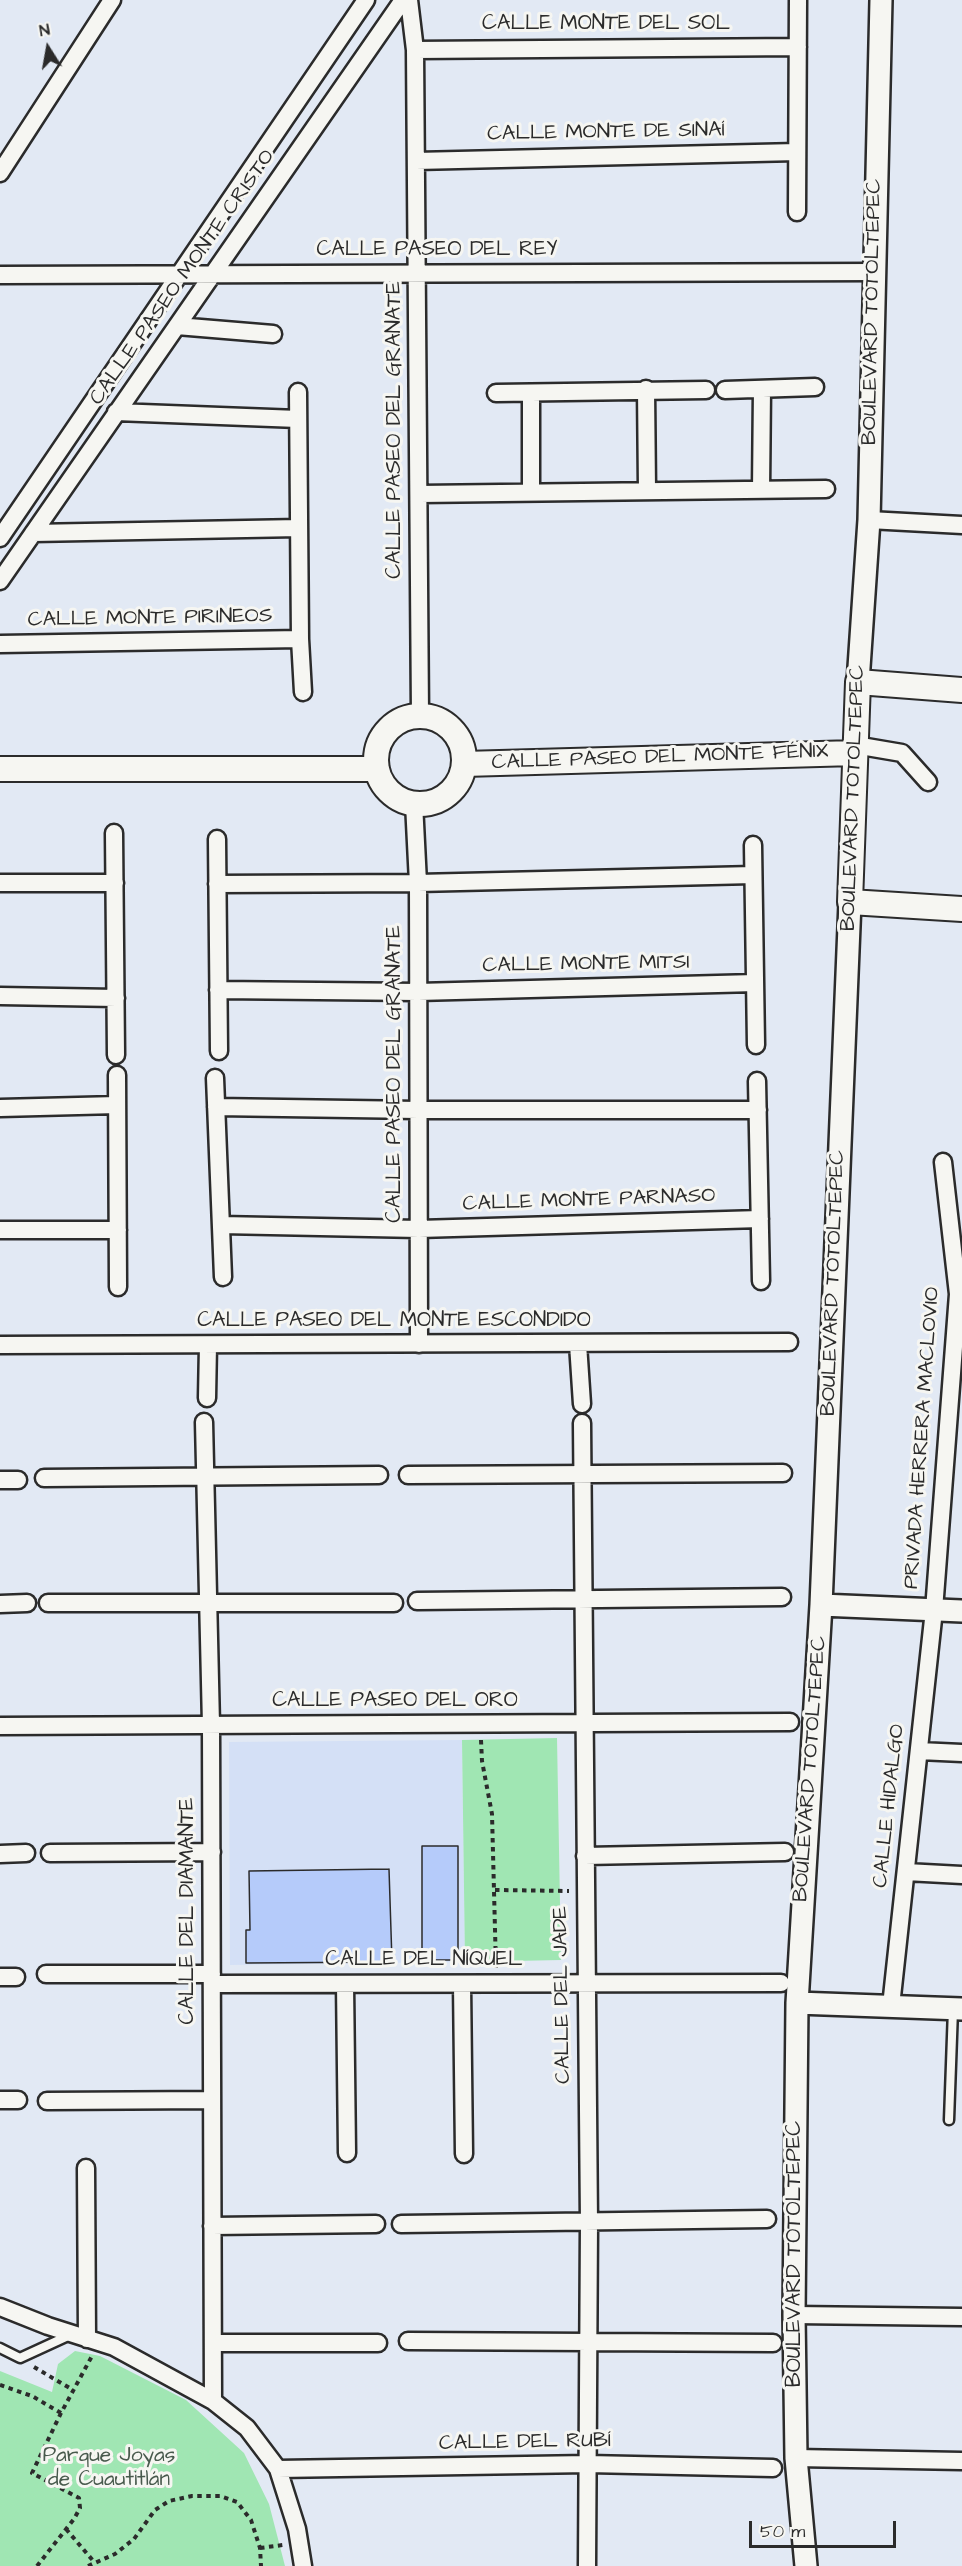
<!DOCTYPE html>
<meta charset="utf-8">
<style>
body{margin:0}
#map{position:relative;width:962px;height:2566px;overflow:hidden;background:#e2e9f4;font-family:"Architects Daughter",sans-serif}
canvas{display:block}
.north{position:absolute;left:18px;top:18px;width:60px;height:60px;-webkit-text-stroke:4px #f6f6f2;paint-order:stroke;rotate:349deg;font-size:16px;font-weight:700;line-height:24px;text-align:center;color:#2b2b2b}
.north::after{content:'';display:block;margin:auto;width:21px;height:27px;background:#2b2b2b;clip-path:polygon(50% 0,100% 100%,50% 72%,0 100%)}
.scale{position:absolute;left:749px;top:2521px;width:147px;height:27px;box-sizing:border-box;border:3px solid #2b2b2b;border-top:0;padding-left:8px;font-size:18px;line-height:21px;white-space:nowrap;color:#2b2b2b;-webkit-text-stroke:4px #f6f6f2;paint-order:stroke}
</style>
<div id="map">
<canvas width="962" height="2566"></canvas>
<div class="north">N</div>
<div class="scale">50 m</div>
</div>
<script>
const context = document.querySelector('canvas').getContext('2d');
context.lineJoin = 'round';
function fillPath(path, color) { context.fillStyle = color; context.fill(path, 'evenodd'); }
const shape = rows => new Path2D(rows.map(r => 'M' + r).join(''));
function stroke(path, color, width, dash) { context.strokeStyle = color; context.lineWidth = width; context.lineCap = dash ? 'butt' : 'round'; context.setLineDash(dash || []); context.stroke(path); }
function write(font, color, halo, rows, align = 'center') {
  context.font = font + ' "Architects Daughter",sans-serif'; context.lineWidth = 6; context.setLineDash([]); context.textBaseline = 'middle'; context.strokeStyle = halo; context.fillStyle = color; for (const [text, x, y, turn = 0] of rows) {
    context.save(); context.translate(x, y); context.rotate((+turn || 0) * Math.PI / 180); context.textAlign = isNaN(turn) ? turn : align; if (halo) context.strokeText(text, 0, 0); context.fillText(text, 0, 0); context.restore();
  }
}
fillPath(shape([
 [462,1740,465,1962,230,1965,229,1742]
]), '#d4e0f6');
fillPath(shape([
 [557,1738,561,1960,465,1962,462,1740],
 [75,2351,100,2356,186,2400,244,2453,269,2504,285,2566,0,2566,0,2371,52,2392,58,2364]
]), '#a0e6b3');
const building = shape([
 [422,1846,458,1846,458,1960,422,1960,422,1846],
 [389,1869,392,1962,246,1963,246,1930,250,1930,249,1871,389,1869]
]);
fillPath(building, '#b5cbfa');
stroke(building, '#2b2b2b', 1.5);
const service = shape([
 [949,2120,953,2009],
 [0,2348,20,2358,70,2335]
]);
const minor = shape([
 [409,0,415,50,420,716],
 [415,50,798,47],
 [416,161,797,152],
 [0,173,112,0],
 [797,212,798,0],
 [0,275,874,272],
 [177,326,273,334],
 [646,389,647,490],
 [725,390,815,387],
 [298,392,300,639,303,692],
 [496,393,706,390],
 [116,412,298,419],
 [761,490,762,389],
 [531,491,531,393],
 [420,494,826,489],
 [869,520,962,525],
 [33,533,299,528],
 [0,538,366,0],
 [0,581,403,0],
 [0,644,300,639],
 [855,745,902,753,928,782],
 [414,803,418,883,419,1344],
 [114,833,116,1055],
 [217,839,219,1051],
 [753,845,756,1045],
 [0,883,115,883],
 [217,884,418,883,753,875],
 [218,990,418,992,755,983],
 [0,996,116,998],
 [117,1075,118,1287],
 [215,1078,223,1277],
 [757,1081,761,1281],
 [216,1107,418,1110,758,1110],
 [0,1108,117,1105],
 [221,1225,419,1229,760,1219],
 [0,1230,118,1230],
 [578,1344,582,1404],
 [0,1345,789,1342],
 [207,1398,208,1345],
 [204,1422,211,1725,213,2401],
 [582,1423,589,2223,587,2566],
 [408,1475,783,1473],
 [44,1478,379,1475],
 [0,1480,18,1480],
 [417,1601,782,1597],
 [48,1603,394,1603],
 [0,1604,27,1603],
 [0,1726,790,1722],
 [919,1751,962,1753],
 [50,1853,212,1852],
 [0,1854,26,1853],
 [585,1856,785,1852],
 [906,1872,962,1875],
 [46,1974,212,1974],
 [0,1977,16,1977],
 [212,1984,781,1983],
 [345,1984,347,2153],
 [462,1984,464,2154],
 [891,2006,934,1610,958,1294,943,1162],
 [0,2100,18,2100],
 [47,2101,212,2100],
 [86,2168,87,2339],
 [401,2224,767,2219],
 [212,2226,376,2224],
 [0,2307,48,2326,114,2347,213,2401,247,2428,278,2469,297,2529,303,2566],
 [794,2315,962,2317],
 [408,2341,773,2343],
 [213,2343,378,2343],
 [796,2458,962,2461],
 [278,2469,588,2464,773,2468]
]);
const tertiary = shape([
 [858,682,869,520,881,0],
 [821,1605,962,1611],
 [797,2003,962,2009],
 [806,2566,796,2458,794,2315,797,2003,821,1605,850,902]
]);
const secondary = shape([
 [962,690,858,682,850,902,962,909],
 '376 760a44 44 0 1 1 88 0a44 44 0 1 1-88 0Z',
 [464,764,855,753],
 [0,769,377,769]
]);
stroke(service, '#2b2b2b', 13);
stroke(minor, '#2b2b2b', 21);
stroke(tertiary, '#2b2b2b', 26);
stroke(secondary, '#2b2b2b', 28);
stroke(shape([
 [481,1740,482,1761,492,1814,496,1968],
 [495,1890,569,1891],
 [34,2367,73,2390],
 [0,2385,32,2396,61,2413],
 [66,2529,95,2563],
 [260,2548,283,2545],
 [37,2566,74,2519,80,2508,79,2498,32,2473,61,2413,92,2356],
 [88,2566,115,2554,134,2539,155,2510,169,2501,192,2496,220,2496,237,2502,251,2520,260,2548,261,2566]
]), '#2b2b2b', 4, [4.5, 4.5]);
stroke(service, '#f6f6f2', 8);
stroke(minor, '#f6f6f2', 16);
stroke(tertiary, '#f6f6f2', 21);
stroke(secondary, '#f6f6f2', 24);
write('21px', '#2b2b2b', '#f6f6f2', [
 ["CALLE MONTE DEL SOL",606,25],
 ["CALLE MONTE DE SINAÍ",606,133,-1],
 ["CALLE PASEO DEL REY",437,251],
 ["CALLE PASEO MONTE CRISTO",183,278,-55],
 ["BOULEVARD TOTOLTEPEC",873,312,-89],
 ["CALLE PASEO DEL GRANATE",396,430,-90],
 ["CALLE MONTE PIRINEOS",150,619,-1],
 ["CALLE PASEO DEL MONTE FÉNIX",660,758,-2],
 ["BOULEVARD TOTOLTEPEC",854,798,-88],
 ["CALLE MONTE MITSI",586,965,-1],
 ["CALLE PASEO DEL GRANATE",396,1074,-90],
 ["CALLE MONTE PARNASO",589,1201,-2],
 ["BOULEVARD TOTOLTEPEC",834,1283,-88],
 ["CALLE PASEO DEL MONTE ESCONDIDO",394,1322],
 ["PRIVADA HERRERA MACLOVIO",923,1438,-86],
 ["CALLE PASEO DEL ORO",395,1702],
 ["BOULEVARD TOTOLTEPEC",811,1769,-86],
 ["CALLE HIDALGO",890,1806,-84],
 ["CALLE DEL DIAMANTE",189,1911,-90],
 ["CALLE DEL NÍQUEL",424,1961],
 ["CALLE DEL JADE",563,1995,-91],
 ["BOULEVARD TOTOLTEPEC",796,2254,-90],
 ["CALLE DEL RUBÍ",525,2443,-1]
]);
write('21px', '#485a4d', '#f6f6f2', [
 ["Parque Joyas",109,2457],
 ["de Cuautitlán",109,2481]
]);
</script>
